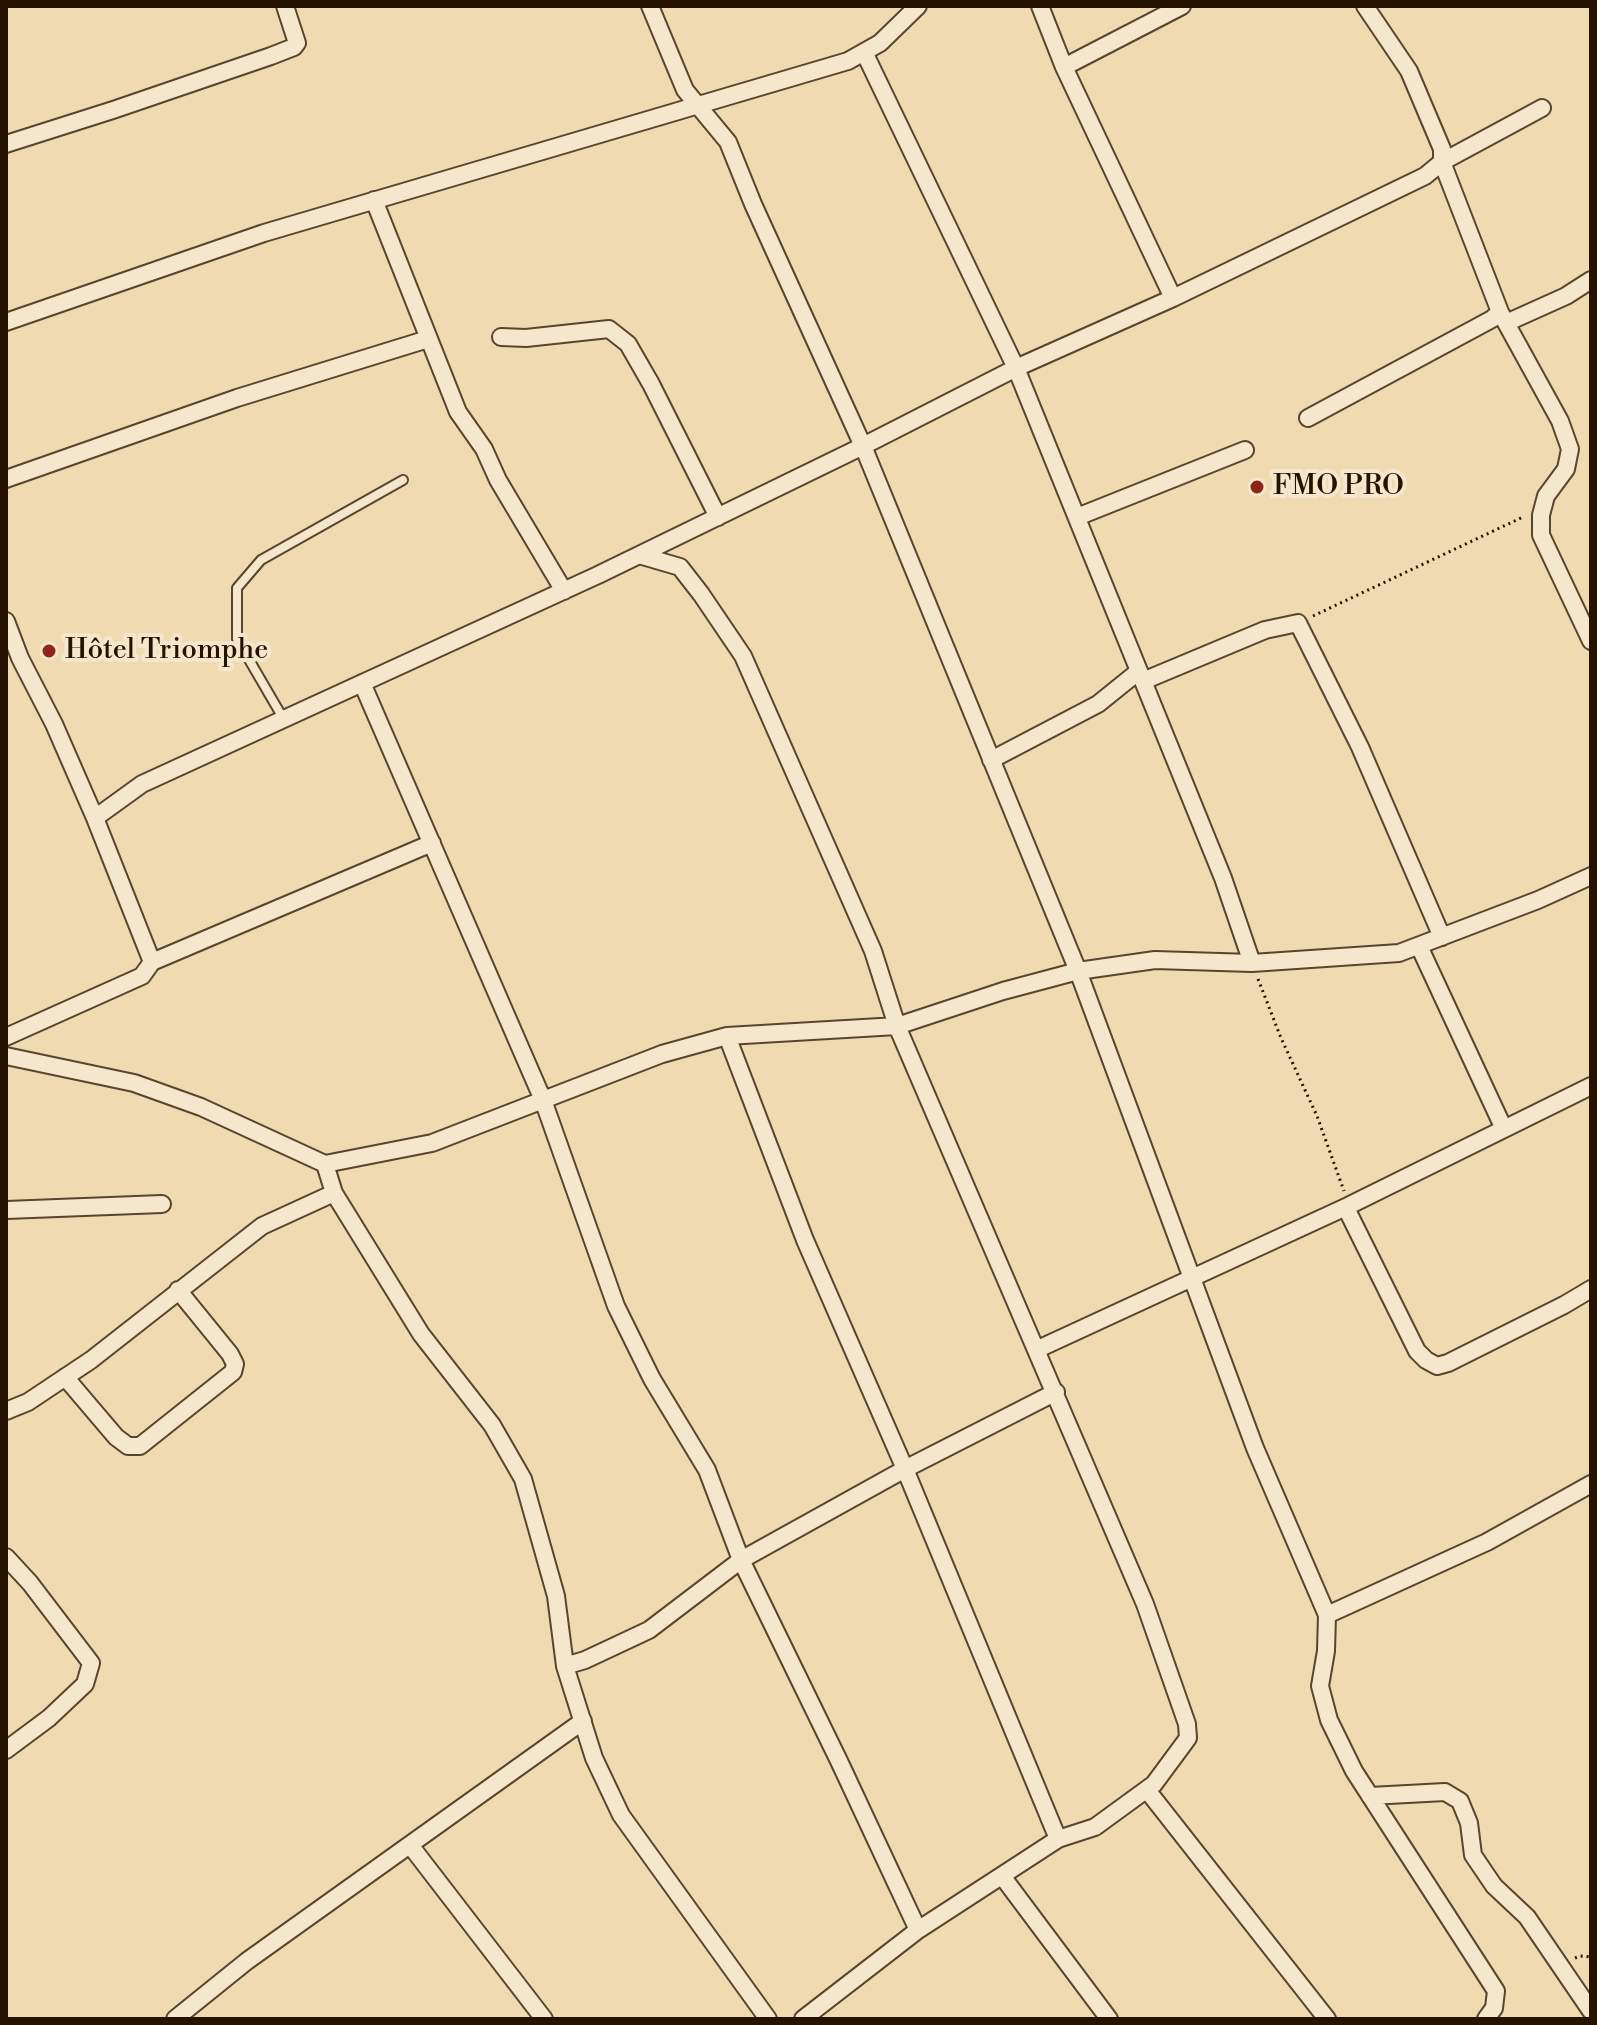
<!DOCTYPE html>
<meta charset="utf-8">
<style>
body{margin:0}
#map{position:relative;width:1597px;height:2025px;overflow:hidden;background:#efdab1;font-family:"Libre Bodoni",serif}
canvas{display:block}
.frame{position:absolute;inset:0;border:8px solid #251300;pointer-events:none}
</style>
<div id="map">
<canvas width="1597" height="2025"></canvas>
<div class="frame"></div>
</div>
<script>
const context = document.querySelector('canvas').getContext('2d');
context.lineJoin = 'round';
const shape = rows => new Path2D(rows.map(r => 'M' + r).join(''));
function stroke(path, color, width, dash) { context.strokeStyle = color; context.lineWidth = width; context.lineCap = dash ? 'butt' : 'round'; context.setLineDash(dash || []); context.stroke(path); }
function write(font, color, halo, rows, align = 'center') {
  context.font = font + ' "Libre Bodoni",serif'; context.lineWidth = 8; context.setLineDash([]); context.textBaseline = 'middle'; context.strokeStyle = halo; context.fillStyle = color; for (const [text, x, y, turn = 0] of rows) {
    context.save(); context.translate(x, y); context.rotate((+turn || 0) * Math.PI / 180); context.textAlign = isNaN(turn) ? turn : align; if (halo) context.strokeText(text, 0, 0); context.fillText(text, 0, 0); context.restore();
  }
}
const lane = shape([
 [283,718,237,639,237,588,261,560,403,480]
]);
const street = shape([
 [650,6,685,90,728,142,753,204,863,446,1078,971,1255,1448,1327,1615,1326,1651,1320,1686,1329,1720,1354,1771,1496,1991,1494,2008,1486,2019],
 [1040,6,1064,67,1173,298],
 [864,52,1016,368,1223,878,1252,963],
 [1064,67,1182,6],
 [6,144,113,110,271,56,294,47,297,43,285,6],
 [374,200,458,412,484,449,498,480,564,591],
 [1500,312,1560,421,1570,449,1566,469,1546,496,1541,515,1541,535,1591,641],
 [6,322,264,233,848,61,880,43,918,6],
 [1506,323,1566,296,1591,280],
 [501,337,526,338,609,329,628,344,651,384,718,517],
 [1308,418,1492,319,1500,312,1442,162,1542,108],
 [6,479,237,398,428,339],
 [1077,517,1245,450],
 [639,555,680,567,701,594,743,656,873,951,897,1026,1145,1604,1187,1724,1188,1738,1154,1784,1095,1827,1058,1839,905,1469,805,1240,727,1036],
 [6,621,20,658,54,724,95,818],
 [1143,681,1265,630,1298,623,1360,747,1442,937],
 [362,683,543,1100,616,1306,652,1379,707,1470,741,1560,839,1761,918,1930],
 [991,760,1098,704,1139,671],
 [1419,946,1504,1129],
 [152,962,432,843],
 [6,1037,142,976,152,962,95,818,142,784,598,575,863,446,1016,368,1173,298,1425,176,1442,162,1442,149,1409,71,1365,6],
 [6,1056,134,1083,201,1107,325,1164,432,1143,662,1054,727,1036,897,1026,1003,991,1078,971,1155,960,1252,963,1399,953,1538,900,1591,876],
 [325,1164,334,1193,421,1334,492,1425,523,1479,556,1596,565,1666,594,1758,621,1815,768,2019],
 [1348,1206,1347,1210,1417,1351,1426,1360,1437,1366,1448,1363,1564,1305,1591,1289],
 [6,1210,162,1204],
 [1038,1349,1348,1206,1591,1086],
 [65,1377,116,1437,128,1446,140,1446,233,1372,235,1364,230,1354,178,1290],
 [6,1411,28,1402,91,1360,262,1226,334,1193],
 [6,1557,30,1583,91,1663,85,1684,49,1718,6,1750],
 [1327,1615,1487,1542,1591,1484],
 [565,1666,585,1660,649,1630,741,1560,905,1469,1056,1392],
 [1147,1790,1327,2019],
 [1370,1796,1445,1792,1460,1801,1469,1823,1473,1855,1494,1886,1527,1917,1591,2011],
 [410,1845,544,2019],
 [1002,1876,1109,2019],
 [175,2019,247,1961,583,1721],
 [803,2019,918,1930,1058,1839]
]);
stroke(lane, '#58452c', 12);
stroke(street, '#58452c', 20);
stroke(shape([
 [1313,616,1523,517],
 [1258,979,1281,1038,1317,1116,1344,1191],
 [1575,1958,1580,1956,1591,1957]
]), '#251300', 3, [2, 4]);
stroke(lane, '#f5e7cc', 8);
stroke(street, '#f5e7cc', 16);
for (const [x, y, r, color] of [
 [1257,487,8,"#8f2418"],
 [49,651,8,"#8f2418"]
]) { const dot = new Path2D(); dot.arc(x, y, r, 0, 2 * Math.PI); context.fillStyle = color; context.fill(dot); stroke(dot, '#f5e7cc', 3); }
write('28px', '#251300', '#f5e7cc', [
 ["FMO PRO",1273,487],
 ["Hôtel Triomphe",65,651]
], 'left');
</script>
